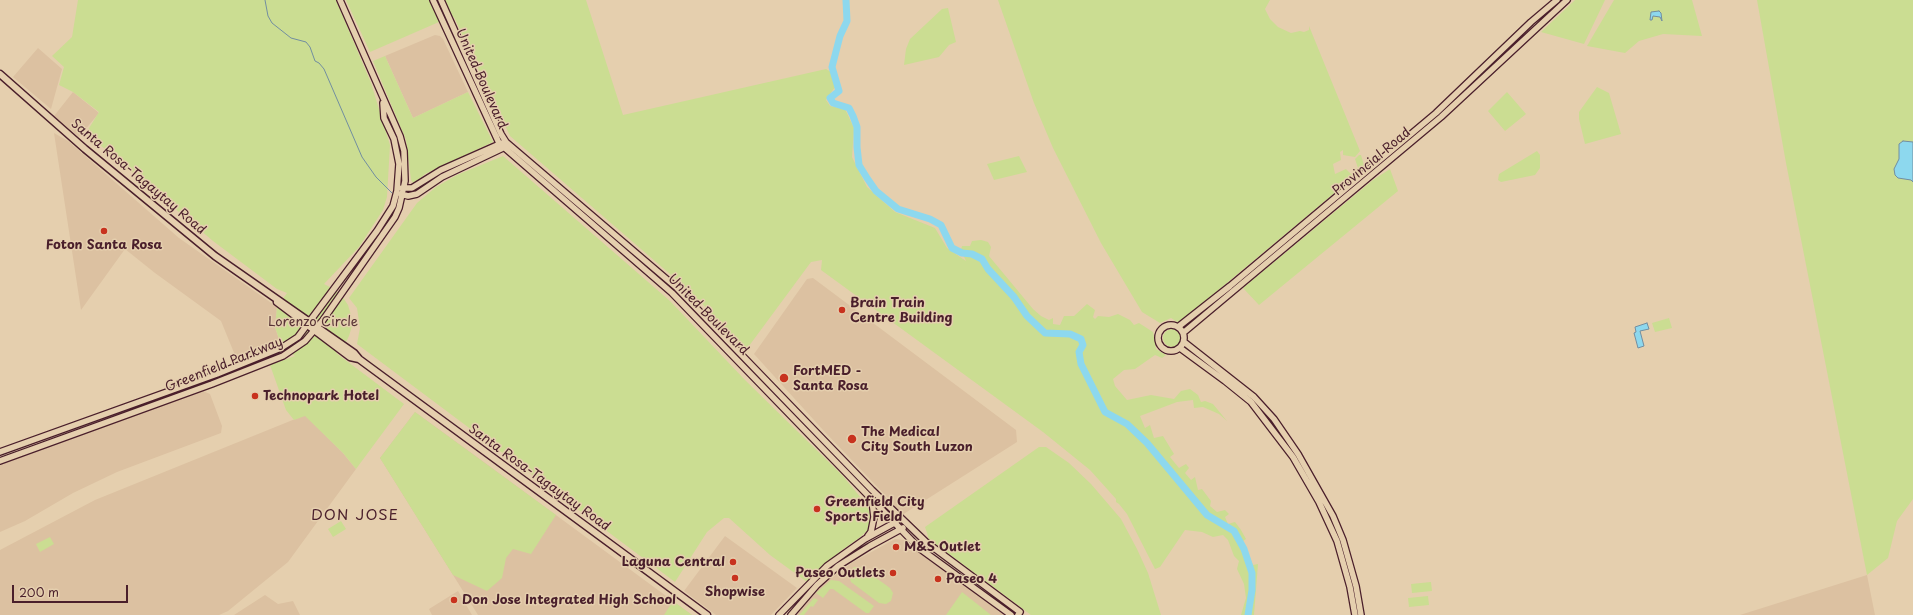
<!DOCTYPE html>
<style>
body{margin:0}
#map{position:relative;width:1913px;height:615px;overflow:hidden;background:#e5cfae;font-family:"Playpen Sans",sans-serif}
canvas{display:block}
.scale{position:absolute;left:12px;top:585px;width:116px;height:18px;box-sizing:border-box;border:2px solid #4a1f2b;border-top:0;padding-left:5px;font-size:12px;line-height:14px;white-space:nowrap;color:#4a1f2b;-webkit-text-stroke:3px #e5cfae;paint-order:stroke}
</style>
<div id="map">
<canvas width="1913" height="615"></canvas>
<div class="scale">200 m</div>
</div>
<script>
const context = document.querySelector('canvas').getContext('2d');
context.lineJoin = 'round';
function fillPath(path, color) { context.fillStyle = color; context.fill(path, 'evenodd'); }
const shape = rows => new Path2D(rows.map(r => 'M' + r).join(''));
function stroke(path, color, width, dash) { context.strokeStyle = color; context.lineWidth = width; context.lineCap = dash ? 'butt' : 'round'; context.setLineDash(dash || []); context.stroke(path); }
function write(font, color, halo, rows, align = 'center') {
  context.font = font + ' "Playpen Sans",sans-serif'; context.lineWidth = 3; context.setLineDash([]); context.textBaseline = 'middle'; context.strokeStyle = halo; context.fillStyle = color; for (const [text, x, y, turn = 0] of rows) {
    context.save(); context.translate(x, y); context.rotate((+turn || 0) * Math.PI / 180); context.textAlign = isNaN(turn) ? turn : align; if (halo) context.strokeText(text, 0, 0); context.fillText(text, 0, 0); context.restore();
  }
}
fillPath(shape([
 [435,35,440,36,443,39,468,92,413,118,385,56],
 [38,48,62,69,51,109,13,77],
 [73,92,99,113,79,137,54,116],
 [54,133,68,141,179,238,277,307,275,327,280,342,237,360,221,321,155,273,125,249,81,310],
 [813,278,1016,430,1017,442,902,515,887,497,823,430,754,354,807,279],
 [203,391,210,394,222,426,221,433,117,472,73,493,25,521,0,532,0,465],
 [415,412,481,460,692,615,478,615,380,458],
 [305,415,343,453,356,469,288,562,228,611,219,615,0,615,0,550,95,500],
 [725,536,797,588,771,615,716,615,684,591],
 [895,539,904,540,1005,615,795,615,823,584,853,562],
 [1867,575,1875,615,1740,615],
 [458,591,472,615,432,615,429,609],
 [265,595,278,604,293,601,300,615,234,615]
]), '#dcc1a1');
fillPath(shape([
 [78,0,336,0,371,83,390,145,387,197,383,210,359,247,324,284,334,289,342,296,348,305,351,315,352,326,349,336,344,346,336,353,404,404,356,469,343,453,305,416,294,420,286,410,270,365,295,356,287,350,280,342,275,327,277,307,287,293,277,289,213,241,86,133,99,112,73,92,59,85,64,67,52,56,72,37],
 [346,0,586,0,623,115,826,69,831,72,835,87,826,100,830,106,845,109,854,128,852,157,867,187,895,212,935,228,947,248,966,261,961,250,962,246,970,246,972,241,981,240,988,242,991,247,989,256,1033,309,1041,316,1049,320,1053,318,1053,324,1060,325,1064,316,1074,316,1087,304,1095,310,1093,317,1095,319,1098,316,1109,317,1118,314,1130,320,1134,325,1139,323,1153,332,1156,349,1166,355,1162,358,1155,355,1135,369,1124,370,1113,379,1115,386,1127,400,1151,395,1174,399,1181,391,1190,389,1198,395,1201,402,1205,401,1213,404,1227,421,1219,414,1203,407,1194,408,1193,400,1177,402,1140,416,1145,428,1150,425,1154,438,1163,436,1174,454,1170,457,1179,468,1186,464,1189,468,1185,473,1191,480,1195,477,1198,490,1202,489,1211,501,1210,506,1217,512,1225,510,1229,514,1225,517,1228,524,1235,522,1241,530,1246,539,1243,541,1253,565,1258,564,1254,615,1241,615,1246,598,1244,584,1237,569,1239,561,1234,556,1228,540,1223,535,1213,537,1202,532,1185,530,1160,567,1155,569,1127,514,1119,504,1116,502,1116,499,1108,490,1090,470,1043,432,821,270,822,260,811,262,746,350,692,293,510,136,454,17,439,22,370,52],
 [998,0,1270,0,1265,9,1270,19,1278,27,1291,33,1300,31,1304,32,1309,30,1309,26,1360,151,1355,157,1343,155,1343,150,1340,152,1341,160,1333,164,1335,174,1346,169,1351,174,1355,171,1354,169,1358,168,1355,159,1359,155,1361,155,1364,165,1361,173,1352,180,1346,178,1344,185,1179,323,1171,318,1160,323,1142,312,1101,243,1053,148,1034,103],
 [1575,0,1605,0,1584,44,1541,32],
 [1614,0,1692,0,1702,36,1663,34,1639,41,1625,53,1587,46],
 [1757,0,1913,0,1913,499,1897,521,1888,558,1867,575,1786,163],
 [948,8,956,42,949,45,939,57,904,65,906,49,910,39,942,9],
 [385,56,413,118,468,92,493,142,425,174,414,184,411,180,406,140,373,61],
 [1597,87,1609,93,1621,134,1585,144,1579,119,1579,112],
 [1507,92,1526,114,1505,131,1488,111],
 [1537,151,1540,155,1540,168,1535,175,1501,182,1498,180,1499,174],
 [503,156,670,301,745,380,842,475,866,504,871,516,869,529,859,538,842,550,807,582,770,555,729,518,724,518,707,532,675,582,357,344,360,328,357,308,349,298,417,203,436,187,457,175],
 [1019,156,1027,172,994,180,987,164],
 [1390,169,1398,191,1259,305,1243,288,1373,180],
 [1669,318,1672,328,1655,332,1652,323],
 '1163 338a9 9 0 1 1 18 0a9 9 0 1 1-18 0Z',
 [415,412,556,515,531,554,513,549,506,558,502,578,487,591,453,575,380,458],
 [1039,447,1046,447,1069,463,1091,484,1121,519,1137,549,1148,573,1161,615,1031,615,929,539,925,527],
 [341,521,346,529,333,537,328,529],
 [50,537,54,544,40,552,36,544],
 [854,567,861,567,890,588,893,593,891,601,886,604,879,603,851,582,848,573],
 [831,580,839,581,874,606,869,613,866,613,833,589,830,589,823,598,816,593],
 [1431,582,1432,591,1412,593,1411,584],
 [962,592,991,615,946,615],
 [1428,596,1429,605,1409,607,1408,598],
 [814,598,818,600,813,607,811,606,804,615,799,615],
 [673,601,692,615,664,615]
]), '#cbdd92');
const water = shape([
 [1659,11,1661,13,1662,21,1660,17,1653,16,1652,20,1650,20,1651,12,1659,11],
 [1903,141,1913,142,1913,182,1911,180,1898,178,1895,175,1894,169,1899,159,1899,144,1903,141],
 [1647,323,1649,329,1640,331,1644,346,1638,348,1634,333,1636,332,1635,327,1647,323]
]);
fillPath(water, '#8dd8ee');
stroke(water, '#728ea0', 1);
stroke(shape([
 [265,0,268,16,272,23,291,38,306,42,310,47,315,61,319,63,324,69,362,157,376,177,392,193]
]), '#728ea0', 1);
stroke(shape([
 [846,0,847,21,840,36,832,67,839,91,830,98,833,103,849,108,853,116,857,127,857,147,859,165,867,178,876,191,898,209,930,219,941,225,952,248,962,253,972,254,982,259,988,269,1014,297,1027,316,1045,333,1070,334,1081,339,1083,345,1079,352,1081,364,1105,412,1127,424,1147,443,1207,515,1234,531,1244,549,1252,573,1252,590,1248,615]
]), '#8dd8ee', 7);
const secondary = shape([
 [433,0,499,143,672,293,919,548,1011,615],
 [441,0,501,134,506,142,677,288,872,490,926,542,1020,612,1018,615],
 [402,188,412,188,441,170,502,143],
 [401,194,408,196,417,194,442,177,503,148,504,146],
 '1158 338a13 13 0 1 1 26 0a13 13 0 1 1-26 0Z',
 [1178,327,1230,286,1436,113,1531,22,1557,0],
 [1183,333,1441,117,1567,0],
 [1184,342,1254,397,1274,419,1298,454,1333,516,1343,540,1356,586,1361,615],
 [1180,348,1225,381,1251,402,1293,457,1319,502,1337,541,1350,587,1355,615],
 [0,452,217,374,281,348,298,337,377,231,393,206,397,191,399,164,394,139,384,118,383,103],
 [0,461,212,384,283,356,305,341,323,320,395,217,399,208,405,181,404,151,400,136,340,0],
 [868,536,871,532,874,517,872,501],
 [779,615,827,566,865,539,896,522],
 [791,615,817,585,838,566,870,546,903,528]
]);
const primary = shape([
 [0,74,85,149,215,256,354,353,359,359,707,615],
 [277,302,350,357,359,359]
]);
stroke(secondary, '#4a1f2b', 8);
stroke(primary, '#4a1f2b', 9);
stroke(secondary, '#e5cfae', 5.5);
stroke(primary, '#e5cfae', 6);
for (const [x, y, r, color] of [
 [104,231,4,"#c8321e"],
 [842,310,4,"#c8321e"],
 [784,378,5,"#c8321e"],
 [255,396,4,"#c8321e"],
 [852,439,5,"#c8321e"],
 [817,509,4,"#c8321e"],
 [896,547,4,"#c8321e"],
 [733,562,4,"#c8321e"],
 [893,573,4,"#c8321e"],
 [735,578,4,"#c8321e"],
 [938,579,4,"#c8321e"],
 [454,600,4,"#c8321e"]
]) { const dot = new Path2D(); dot.arc(x, y, r, 0, 2 * Math.PI); context.fillStyle = color; context.fill(dot); stroke(dot, '#e5cfae', 1.5); }
write('13px', '#4a1f2b', '#e5cfae', [
 ["United Boulevard",481,79,66],
 ["Provincial Road",1372,162,-40],
 ["Santa Rosa-Tagaytay Road",138,177,40],
 ["United Boulevard",708,315,45],
 ["Greenfield Parkway",224,365,-22],
 ["Santa Rosa-Tagaytay Road",539,478,36]
]);
write('bold 13px', '#4a1f2b', '#e5cfae', [
 ["Foton Santa Rosa",104,245,"center"],
 ["Brain Train",850,303],
 ["Centre Building",850,318],
 ["FortMED -",793,371],
 ["Santa Rosa",793,386],
 ["Technopark Hotel",263,396],
 ["The Medical",861,432],
 ["City South Luzon",861,447],
 ["Greenfield City",825,502],
 ["Sports Field",825,517],
 ["M&S Outlet",904,547],
 ["Laguna Central",725,562,"right"],
 ["Paseo Outlets",885,573,"right"],
 ["Paseo 4",946,579],
 ["Shopwise",735,592,"center"],
 ["Don Jose Integrated High School",462,600]
], 'left');
write('13px', '#573235', '#e5cfae', [
 ["Lorenzo Circle",313,322]
]);
context.letterSpacing = '1px';
write('15px', '#4a1f2b', '#e5cfae', [
 ["DON JOSE",355,516]
]);
context.letterSpacing = '0px';
</script>
